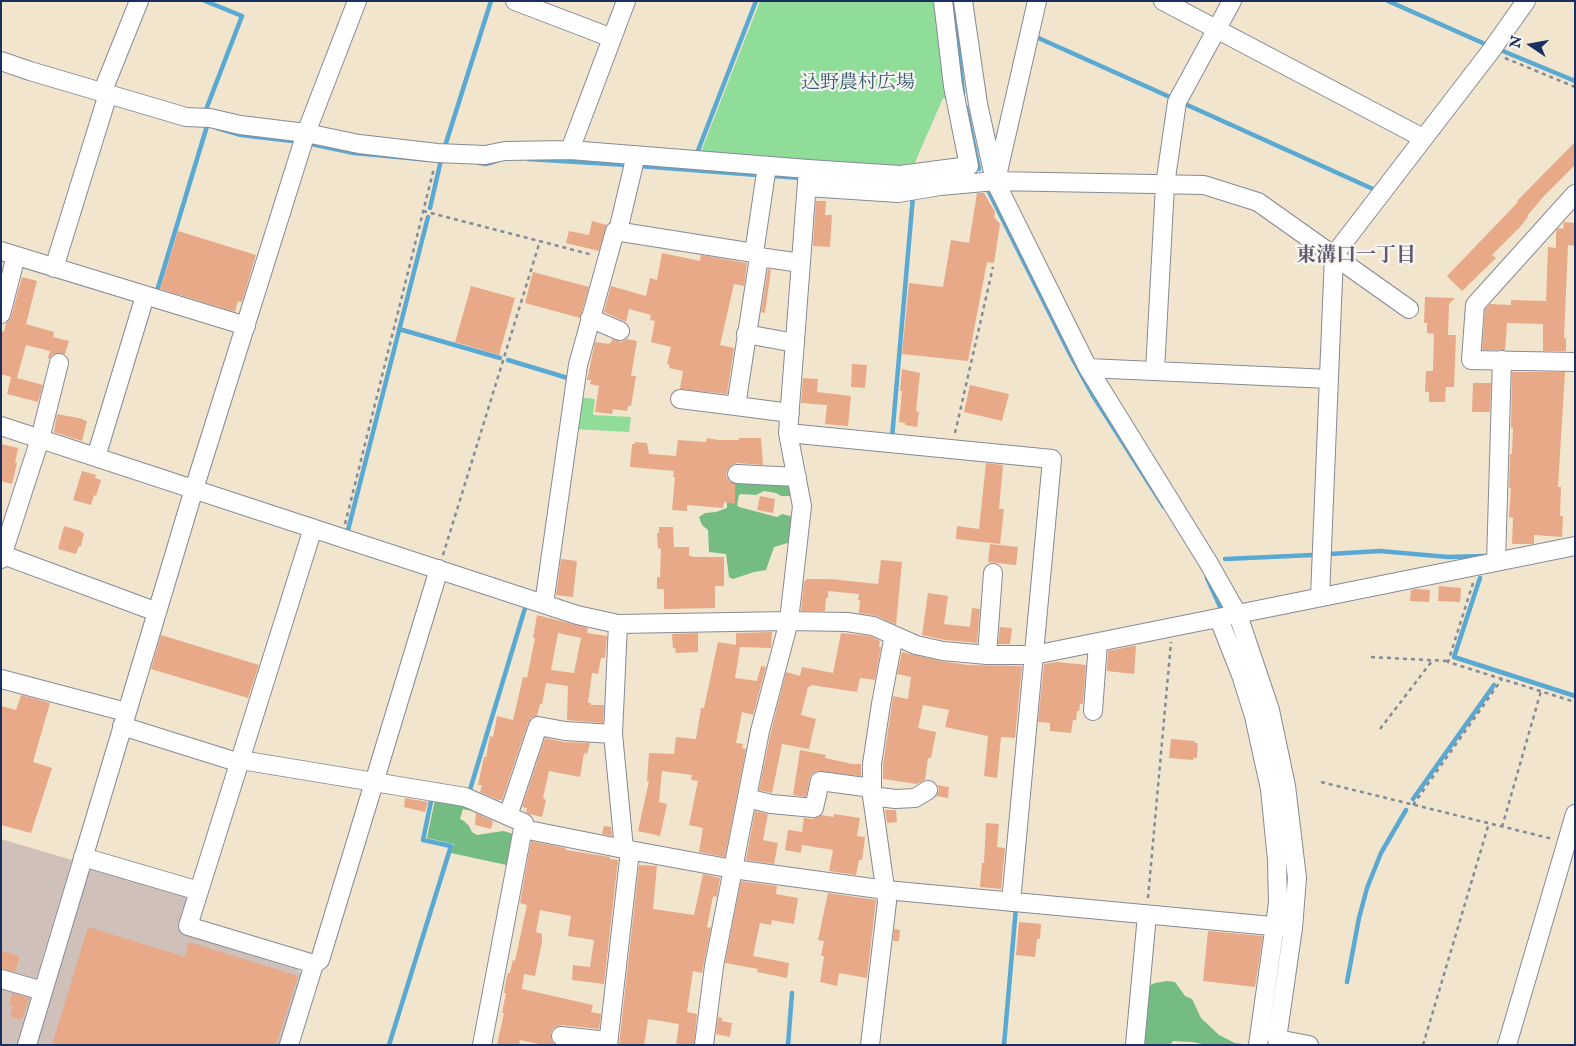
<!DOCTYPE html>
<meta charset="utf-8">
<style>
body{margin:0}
#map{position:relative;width:1576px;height:1046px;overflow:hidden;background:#f2e5ce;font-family:"IM FELL English",serif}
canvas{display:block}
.frame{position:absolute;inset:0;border:2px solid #1b2f5e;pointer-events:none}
.north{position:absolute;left:1506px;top:20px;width:50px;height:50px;-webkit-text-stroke:4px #f6f6f2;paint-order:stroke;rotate:282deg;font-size:14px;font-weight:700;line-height:20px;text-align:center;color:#1b2f5e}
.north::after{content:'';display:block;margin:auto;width:18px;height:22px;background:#1b2f5e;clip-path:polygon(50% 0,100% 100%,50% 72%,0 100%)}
</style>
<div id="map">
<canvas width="1576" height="1046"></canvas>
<div class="frame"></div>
<div class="north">N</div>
</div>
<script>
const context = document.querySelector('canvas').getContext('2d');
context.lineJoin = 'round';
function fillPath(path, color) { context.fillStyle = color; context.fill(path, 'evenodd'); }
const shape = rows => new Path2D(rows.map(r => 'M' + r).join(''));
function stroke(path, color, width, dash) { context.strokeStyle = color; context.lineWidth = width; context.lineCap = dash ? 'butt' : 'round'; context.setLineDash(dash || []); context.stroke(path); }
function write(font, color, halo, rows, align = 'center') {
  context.font = font + ' "IM FELL English","Noto Serif JP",serif'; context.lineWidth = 4.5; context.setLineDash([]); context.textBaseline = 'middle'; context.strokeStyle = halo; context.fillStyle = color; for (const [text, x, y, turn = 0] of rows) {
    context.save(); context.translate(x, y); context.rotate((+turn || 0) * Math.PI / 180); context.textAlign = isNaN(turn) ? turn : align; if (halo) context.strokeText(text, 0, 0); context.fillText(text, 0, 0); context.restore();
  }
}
fillPath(shape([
 [1,839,72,860,35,982,1,972],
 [94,867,184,893,187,899,178,929,189,933,189,936,298,970,301,973,279,1045,36,1045,87,872],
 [1,987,31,996,17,1045,1,1045]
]), '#cfc0ba');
fillPath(shape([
 [760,1,939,1,950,99,943,98,913,167,700,154],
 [578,397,595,399,593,415,631,417,629,432,574,429]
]), '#90dd9a');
fillPath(shape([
 [739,481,788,484,792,491,791,496,781,496,776,493,764,491,756,495,741,494,739,495,737,505,739,507,777,517,782,514,790,516,794,521,791,542,774,547,766,570,754,572,733,579,729,577,726,554,709,552,708,530,702,525,699,517,705,513,716,512,727,508,727,498,725,483],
 [436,795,474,809,472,811,463,809,460,819,464,821,469,826,472,832,477,835,503,831,514,834,511,866,451,853,454,844,427,838],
 [1167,981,1175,982,1185,996,1192,999,1201,1018,1219,1035,1235,1043,1250,1045,1208,1045,1192,1042,1173,1041,1170,1045,1139,1045,1144,988,1155,983]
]), '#74bc82');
stroke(shape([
 [205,1,242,16,207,107],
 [953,1,963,92],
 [1388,1,1485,44],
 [1034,36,1172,98],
 [1498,49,1575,81],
 [1185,104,1373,189],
 [966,107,979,169],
 [217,128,241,135,292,141],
 [311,144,354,153,430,160],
 [445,146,491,1],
 [697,153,756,1],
 [528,159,627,165],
 [479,163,486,164,496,161],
 [639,166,757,175],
 [773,176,801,178],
 [988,190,1070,354,1092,394,1164,507],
 [430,208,441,160],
 [153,290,157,291,207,126],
 [399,329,500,358],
 [508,360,571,379],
 [892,438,913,196],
 [347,534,428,217],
 [1330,554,1380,551,1448,557,1484,556],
 [1225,559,1313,555],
 [1207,578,1222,611],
 [1480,578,1454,657,1575,696],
 [469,793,526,605,524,604],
 [1413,799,1494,685],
 [1286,872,1286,892],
 [1347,982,1359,918,1367,888,1381,853,1406,810],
 [389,1045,451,846,423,840,432,797],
 [788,1045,792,993],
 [1004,1045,1016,907]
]), '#59a9d3', 4.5);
fillPath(shape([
 [1575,142,1575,165,1544,196,1527,216,1528,217,1520,227,1492,255,1496,258,1462,291,1447,276,1518,202,1517,201],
 [977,193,984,193,995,212,994,217,1000,224,994,263,987,262,968,361,902,354,909,283,943,287,951,240,969,243],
 [816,201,826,201,825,215,832,215,830,247,813,246],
 [592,221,607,225,599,251,566,243,569,231,589,235],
 [1564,222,1575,223,1575,246,1568,245,1564,338,1566,338,1566,351,1543,351,1543,324,1507,323,1505,350,1482,350,1485,309,1490,304,1511,305,1511,300,1546,301,1548,247,1556,248,1556,231,1558,228,1563,229],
 [178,231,256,255,242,302,238,301,235,312,160,289],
 [662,253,700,261,701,255,747,263,744,286,734,284,720,345,734,348,727,394,680,389,683,371,669,368,670,365,667,364,671,347,651,342,655,321,650,320,651,315,629,309,626,322,604,312,611,286,646,296,650,278,657,280],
 [768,269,771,270,765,313,761,312],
 [533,272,589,287,580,318,525,303],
 [22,277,37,281,26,324,54,332,53,337,69,341,65,354,57,353,52,355,50,359,48,358,50,351,26,345,17,378,43,385,38,402,7,394,11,377,1,374,1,331,4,332,6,323,11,317],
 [471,286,515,298,499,355,455,342],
 [1425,297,1455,298,1449,304,1448,335,1456,335,1454,387,1446,387,1445,402,1429,402,1429,392,1425,392,1426,371,1433,371,1434,334,1427,333,1427,323,1424,323],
 [612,339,621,342,627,339,637,341,631,376,636,376,631,406,628,406,627,411,613,409,612,414,595,412,599,386,590,384,591,380,587,380,595,342,609,344,609,343,611,343],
 [852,364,867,365,865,388,851,387],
 [902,369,920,373,916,411,919,412,917,427,905,425,905,423,899,422,902,391,900,391],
 [1512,372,1565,372,1558,487,1561,487,1560,516,1563,516,1562,537,1534,535,1534,544,1512,544,1513,518,1509,517,1511,488,1509,488,1510,454,1512,454,1513,428,1511,428],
 [803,378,818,379,817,392,851,396,848,426,825,424,827,405,801,403],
 [1473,383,1491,383,1490,412,1472,412],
 [970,385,1009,394,1002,421,964,412],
 [57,414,83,419,83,420,87,421,82,441,54,432],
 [707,438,718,440,739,440,739,438,761,438,763,465,737,463,732,465,728,469,726,474,727,478,731,483,735,484,735,504,724,502,723,508,687,505,687,511,672,510,675,477,673,477,674,471,630,467,632,444,635,444,635,442,647,443,649,454,676,456,678,440,706,442],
 [1,444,18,448,15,463,17,463,12,484,1,481],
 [986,463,1003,465,999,509,1004,509,1000,544,956,539,957,526,979,529],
 [82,471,96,475,95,478,101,480,96,496,94,495,91,505,73,500],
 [760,496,775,499,773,513,757,510],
 [64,526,81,531,81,532,84,533,81,546,79,546,76,554,58,549],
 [659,527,673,527,674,547,689,547,689,556,692,556,692,557,724,557,724,586,715,586,715,608,664,609,664,589,657,589,657,577,660,577,661,548,658,549,657,533,659,533],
 [990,544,1018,547,1016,565,988,562],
 [561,559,577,561,573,597,556,595],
 [881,560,902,562,896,625,877,616,859,613,860,600,858,600,859,594,828,591,828,598,826,598,825,611,801,611,804,581,806,581,806,579,830,579,878,584],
 [1439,586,1461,588,1460,602,1438,601],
 [1416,589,1430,590,1429,602,1410,601,1411,590],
 [928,593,948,596,944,624,970,627,972,608,980,609,977,643,945,640,922,635],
 [537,615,588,628,587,633,607,636,605,658,601,658,598,674,592,673,588,703,591,703,591,705,604,705,603,723,567,720,568,686,546,683,542,704,540,704,537,716,531,718,528,723,502,800,498,800,480,792,482,785,478,785,484,757,486,757,490,736,493,737,497,716,513,720,523,677,527,678,535,638,533,638],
 [558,633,581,638,574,673,551,670],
 [1000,627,1012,628,1010,644,998,644],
 [772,632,771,648,740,647,735,678,757,681,761,666,766,667,753,715,742,712,736,743,743,744,742,748,746,749,725,857,699,852,703,828,689,825,698,781,691,780,692,775,662,771,659,802,667,804,660,836,638,831,649,781,647,781,649,753,674,754,676,737,696,739,701,708,704,708,718,642,736,645,736,633],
 [698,633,698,652,676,653,675,648,673,648,672,634],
 [841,633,870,636,880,641,879,647,881,647,875,680,860,678,857,692,811,685,810,687,808,687,801,715,816,719,809,749,782,744,772,793,759,790,770,736,786,672,800,676,802,667,833,673],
 [161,635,259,665,248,698,151,669],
 [1133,646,1136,646,1134,674,1107,671,1108,651],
 [902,652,941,661,968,665,1022,666,1015,738,1001,737,997,778,984,776,988,736,945,727,949,710,923,705,918,728,936,732,931,758,928,758,925,780,917,784,883,779,883,765,893,696,908,699,911,677,897,674],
 [1057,662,1086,665,1083,704,1080,704,1079,711,1077,711,1076,720,1073,720,1071,733,1050,731,1050,723,1038,722,1044,664],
 [21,695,50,703,33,762,52,768,31,833,1,825,1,706,16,710],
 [545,738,564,742,590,743,587,754,584,753,580,777,549,771,543,798,546,800,542,817,529,814,526,812,527,808,522,807],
 [1171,739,1195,741,1194,743,1198,743,1197,758,1193,758,1193,760,1169,758],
 [800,750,826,755,825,758,852,764,861,764,861,776,817,771,812,774,810,778,806,797,793,795],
 [937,785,949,787,948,798,936,796,939,790],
 [405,798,428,802,425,812,404,807],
 [885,810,896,810,897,822,887,823],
 [755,811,768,814,763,840,778,843,774,864,746,860],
 [476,813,493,821,491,829,475,825],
 [834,814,860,818,857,836,865,837,862,860,859,860,856,875,829,871,833,850,802,845,801,853,785,850,788,830,802,832,804,818,813,819,821,815,834,817],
 [986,823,999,824,997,847,1005,848,1001,889,980,887,982,863,984,863],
 [604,826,611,827,612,836,602,834],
 [531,841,565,848,566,850,610,857,610,859,618,860,604,984,572,980,573,965,590,967,594,940,568,936,571,916,540,910,536,932,542,934,542,942,535,976,524,974,522,989,593,1005,591,1012,601,1014,599,1029,562,1025,556,1027,552,1030,551,1034,552,1041,555,1045,544,1045,520,1040,519,1045,497,1045,504,1013,502,1013,506,993,504,993,506,980,508,973,510,973,513,960,515,961,527,905,520,903],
 [639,865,657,866,653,909,694,915,703,874,720,878,717,897,713,896,707,927,711,928,702,973,693,971,687,1012,697,1014,694,1045,676,1045,679,1024,648,1019,644,1045,619,1045],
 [741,881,777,886,776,894,798,898,794,924,772,920,771,925,760,923,753,956,789,963,787,978,757,972,758,969,725,963],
 [828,893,876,900,867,978,839,973,837,986,820,982,824,956,821,956,824,941,818,940],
 [1019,922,1041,924,1040,939,1037,939,1035,957,1016,955],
 [88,927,185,957,189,942,298,976,276,1045,52,1045],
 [894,929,900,930,899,941,893,941],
 [1208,931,1263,936,1255,987,1203,981],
 [1,951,20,956,15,972,1,969],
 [12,993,29,998,22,1020,10,1016,13,1006,9,1005],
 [718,1017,722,1018,722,1021,732,1023,730,1037,716,1034]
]), '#e7a987');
const minor = shape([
 [515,1,612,38],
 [963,1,978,104,995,181,1088,368,1208,562,1238,615,1270,710,1286,786,1297,878,1293,928,1277,1039,1278,1045],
 [1163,1,1423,138],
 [1,61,30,71,186,117,210,118,240,125,306,133,359,144,437,153,485,155,505,151,570,150,808,169,900,175,969,166,953,86,943,1],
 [102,93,139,1],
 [570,150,626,1],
 [997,176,1037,1],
 [807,187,898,193,940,186,995,181,1204,185,1258,202,1409,309],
 [1575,194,1475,305,1471,360,1575,362],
 [618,231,636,155],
 [1,251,246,326],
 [754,253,759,257,736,406,790,413],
 [759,257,801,263],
 [54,268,108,94],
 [1,314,16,256],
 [590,318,620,331],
 [746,334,795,343],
 [1088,368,1329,379],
 [1155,371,1165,185,1177,102,1232,1],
 [680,399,736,406],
 [1,426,577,615,618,624,789,621,847,622,873,626,916,645,943,651,987,655,1034,655,1575,546],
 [788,433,1052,459,1011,902],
 [96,457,145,296],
 [737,474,797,477],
 [313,528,188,926,314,964],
 [3,555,157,612],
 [1,559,40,439,59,363],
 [1496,562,1502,360],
 [1320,597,1334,255,1490,52,1526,1],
 [544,604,578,365,615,231,754,253,767,166],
 [1219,619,1241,675,1254,716,1270,789,1277,860,1278,903,1258,1045],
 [618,624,613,734,624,849],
 [987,655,993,573],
 [1,679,126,712],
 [1093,711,1098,643],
 [122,726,240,763],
 [241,760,465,797,524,823,482,1045],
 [872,796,895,799,915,798,928,790],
 [747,798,771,804,814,808,820,781,872,788],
 [508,816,538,726,565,731,613,734],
 [523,829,624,849,733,869,886,890,1293,928],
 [83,857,199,891],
 [1,979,43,991],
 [561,1036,608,1041],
 [1277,1039,1309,1045],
 [27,1045,194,489,306,133,357,1],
 [289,1045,314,964,320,960,439,569],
 [608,1045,630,851],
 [704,1045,714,966,760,731,789,621,802,506,788,433,808,169],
 [870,1045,887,902,872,796,872,764,881,704,894,635],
 [1135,1045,1147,915],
 [1507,1045,1575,814]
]);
stroke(minor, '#868a96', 20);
stroke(shape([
 [1505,58,1575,87],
 [423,211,593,255],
 [955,433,993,267],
 [345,524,434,168],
 [443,555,540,241],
 [1473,583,1448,662,1575,702],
 [1371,657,1447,661],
 [1380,729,1432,661],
 [1321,782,1553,839],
 [1413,805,1502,679],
 [1502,827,1541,691],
 [1148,898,1171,642],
 [1423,1045,1489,823]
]), '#868a96', 2.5, [4, 4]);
stroke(minor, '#fff', 18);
write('19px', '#385a6d', '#f6f6f2', [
 ["込野農村広場",858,84]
]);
write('bold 20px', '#625a6c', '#f6f6f2', [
 ["東溝口一丁目",1356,257]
]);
</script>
